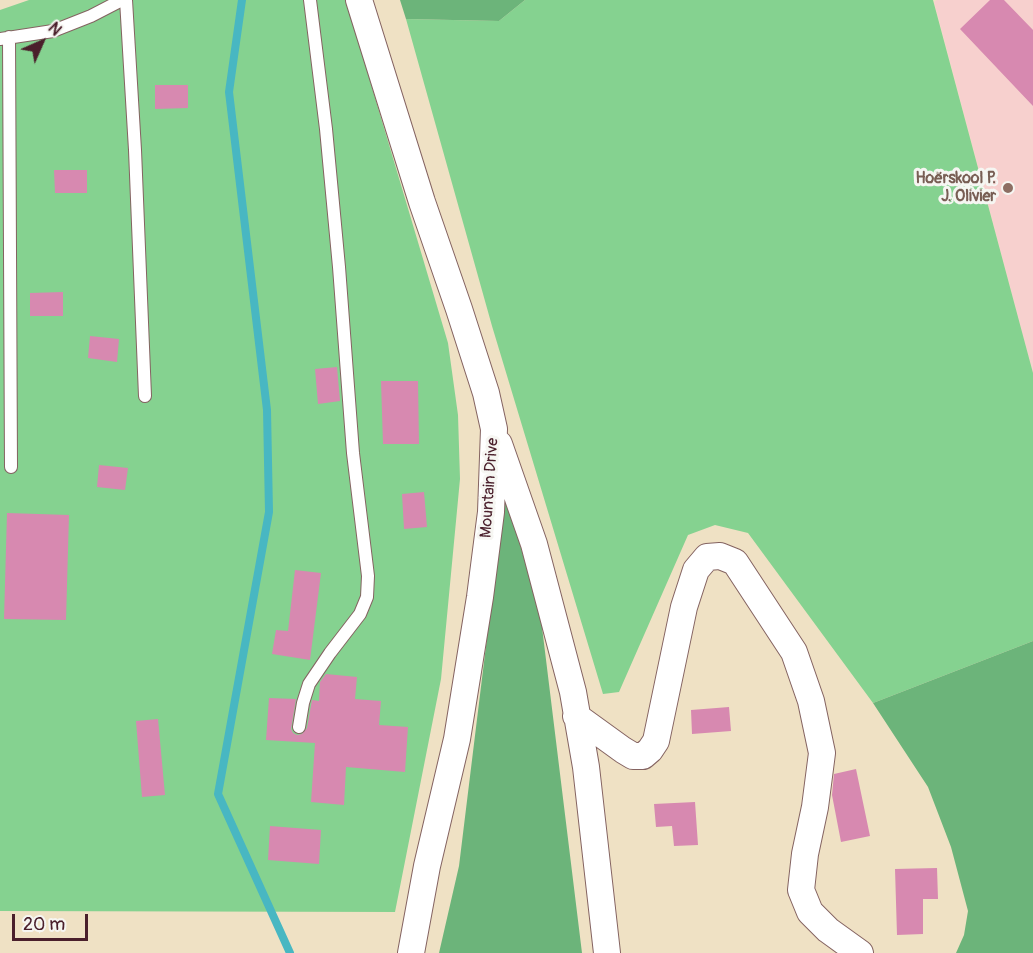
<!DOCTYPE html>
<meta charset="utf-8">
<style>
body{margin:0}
#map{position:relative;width:1033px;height:953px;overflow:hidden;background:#efe1c4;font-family:Pangolin,sans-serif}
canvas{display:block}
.north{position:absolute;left:12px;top:12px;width:60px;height:60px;-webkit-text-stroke:4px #f6f6f2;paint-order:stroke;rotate:45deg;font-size:16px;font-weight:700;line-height:24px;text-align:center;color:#4a1f2b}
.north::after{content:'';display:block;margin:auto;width:21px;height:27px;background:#4a1f2b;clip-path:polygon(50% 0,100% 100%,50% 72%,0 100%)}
.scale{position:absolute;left:12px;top:914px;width:76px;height:27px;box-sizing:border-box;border:3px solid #4a1f2b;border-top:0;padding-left:8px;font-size:18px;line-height:21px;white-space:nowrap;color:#4a1f2b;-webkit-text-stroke:4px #f6f6f2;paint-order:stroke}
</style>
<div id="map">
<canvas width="1033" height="953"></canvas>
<div class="north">N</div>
<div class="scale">20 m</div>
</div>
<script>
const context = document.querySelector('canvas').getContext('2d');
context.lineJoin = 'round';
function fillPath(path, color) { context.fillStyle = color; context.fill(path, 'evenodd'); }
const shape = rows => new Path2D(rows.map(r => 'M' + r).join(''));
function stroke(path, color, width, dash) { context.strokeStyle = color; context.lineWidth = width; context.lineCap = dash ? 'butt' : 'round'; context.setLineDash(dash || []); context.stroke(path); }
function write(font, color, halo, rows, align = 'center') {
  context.font = font + ' Pangolin,sans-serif'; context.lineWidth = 6; context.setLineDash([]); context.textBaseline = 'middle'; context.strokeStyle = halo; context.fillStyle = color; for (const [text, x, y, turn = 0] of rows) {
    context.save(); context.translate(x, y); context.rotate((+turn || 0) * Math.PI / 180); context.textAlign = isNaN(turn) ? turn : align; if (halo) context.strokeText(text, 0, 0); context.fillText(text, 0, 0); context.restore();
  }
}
fillPath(shape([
 [937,0,1033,0,1033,373,934,2]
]), '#f7d0ce');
fillPath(shape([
 [29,0,346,0,448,343,458,415,460,479,441,679,395,912,0,911,0,10],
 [525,0,933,0,1033,373,1033,641,873,703,748,533,715,525,688,535,619,692,603,694,492,326,406,19,499,21]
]), '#85d290');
fillPath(shape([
 [400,0,525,0,499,21,406,19],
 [505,491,541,619,582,953,439,953,459,866],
 [1033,641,1033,953,956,953,964,935,968,911,951,847,928,787,873,703]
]), '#6cb47a');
stroke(shape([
 [242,0,229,92,267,410,269,512,218,794,290,953]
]), '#48b7c2', 8);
fillPath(shape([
 [990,0,1004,0,1033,30,1033,106,960,29],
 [155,85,188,85,188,108,155,109],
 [54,170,87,170,87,193,55,193],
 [63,292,63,316,30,316,30,293],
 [90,336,119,339,117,362,88,358],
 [337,367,340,401,318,404,315,369],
 [381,381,418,381,419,444,383,444],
 [99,465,128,468,125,490,97,487],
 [424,492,427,527,404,529,402,494],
 [7,513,69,515,66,620,4,619],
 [295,570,321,573,310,660,272,654,276,630,288,631],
 [326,674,357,677,355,699,381,701,379,725,408,727,405,772,346,767,344,805,311,802,315,743,266,740,269,698,296,699,291,729,293,733,297,735,302,734,307,728,312,700,319,701,320,682],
 [729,707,731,731,692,734,691,710],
 [158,719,165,795,142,797,136,721],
 [856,769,870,836,841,842,832,795,834,774],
 [695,802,698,845,674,846,672,826,656,827,654,804],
 [270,826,321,830,319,864,268,860],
 [937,868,938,899,923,899,923,934,897,935,895,869]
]), '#d789b0');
const lane = shape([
 [126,0,135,150,145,396],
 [9,37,11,467],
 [0,39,53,31,91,16,122,0],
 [299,727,303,703,309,684,330,653,360,614,367,597,368,576,353,453,339,267,326,129,310,0]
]);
const street = shape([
 [359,0,422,202,459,309,486,393,494,429,491,512,480,597,457,739,427,866,411,953],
 [499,444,534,544,573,692,586,767,607,953],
 [576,716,623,750,633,756,643,756,650,750,656,741,684,607,696,570,707,557,720,556,735,562,794,652,811,701,822,753,815,807,805,854,801,890,810,912,828,930,860,953]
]);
stroke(lane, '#846361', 14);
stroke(street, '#846361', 28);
stroke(lane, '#fff', 12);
stroke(street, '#fff', 26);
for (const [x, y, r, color] of [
 [1008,188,6,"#8d6e63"]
]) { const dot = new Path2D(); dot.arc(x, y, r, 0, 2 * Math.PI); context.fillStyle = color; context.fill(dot); stroke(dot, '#f6f6f2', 2); }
write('bold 16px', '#785e54', '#f6f6f2', [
 ["Hoërskool P.",996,179],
 ["J. Olivier",996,197]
], 'right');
write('16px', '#4a1f2b', '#f6f6f2', [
 ["Mountain Drive",490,488,-86]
]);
</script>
